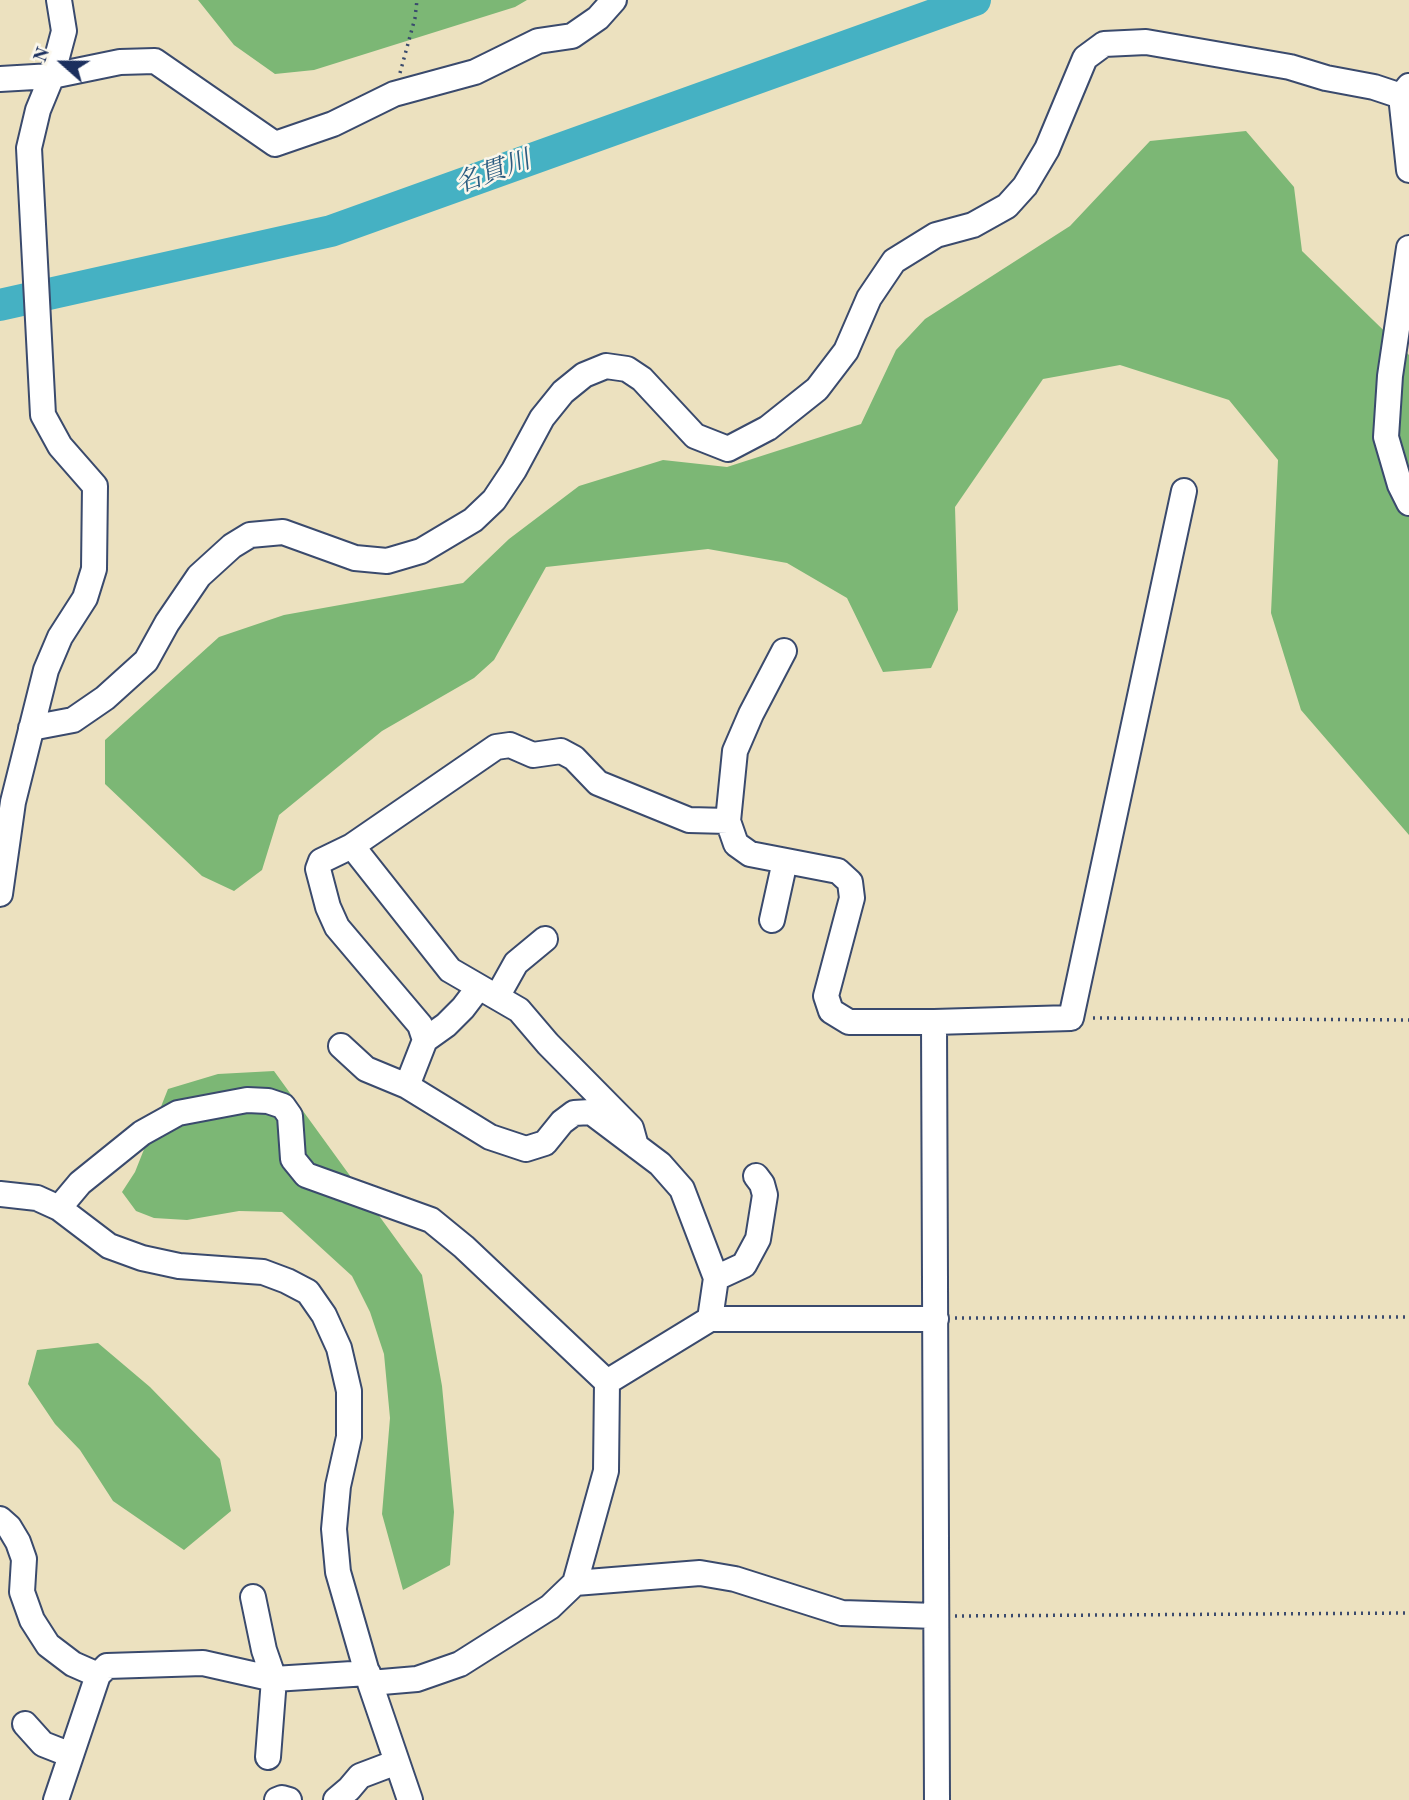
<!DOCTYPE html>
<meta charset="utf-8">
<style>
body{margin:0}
#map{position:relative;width:1409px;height:1800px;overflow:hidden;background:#ece1bf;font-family:"Old Standard TT",serif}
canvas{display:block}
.north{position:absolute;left:28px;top:28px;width:70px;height:70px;-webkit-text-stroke:5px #fbf7ec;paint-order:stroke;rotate:291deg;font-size:19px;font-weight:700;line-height:28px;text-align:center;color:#1b2f5e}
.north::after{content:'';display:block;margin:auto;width:24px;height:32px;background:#1b2f5e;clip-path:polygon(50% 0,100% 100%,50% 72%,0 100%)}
</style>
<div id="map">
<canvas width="1409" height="1800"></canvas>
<div class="north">N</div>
</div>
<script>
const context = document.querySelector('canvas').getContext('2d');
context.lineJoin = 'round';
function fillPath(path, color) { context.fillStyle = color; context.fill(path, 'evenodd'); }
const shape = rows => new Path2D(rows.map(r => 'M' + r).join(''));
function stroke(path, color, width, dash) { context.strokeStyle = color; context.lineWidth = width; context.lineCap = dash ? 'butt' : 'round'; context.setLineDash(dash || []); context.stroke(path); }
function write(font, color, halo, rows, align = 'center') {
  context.font = font + ' "Old Standard TT","Noto Serif JP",serif'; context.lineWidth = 5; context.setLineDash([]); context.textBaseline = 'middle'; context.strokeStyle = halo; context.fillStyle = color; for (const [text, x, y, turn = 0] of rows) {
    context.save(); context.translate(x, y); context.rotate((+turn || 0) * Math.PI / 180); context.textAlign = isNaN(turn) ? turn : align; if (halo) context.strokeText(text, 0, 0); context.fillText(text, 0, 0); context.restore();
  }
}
fillPath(shape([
 [198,0,527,0,515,7,314,70,275,74,234,45],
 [1246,131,1294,187,1302,251,1409,355,1409,835,1301,710,1271,613,1278,460,1229,400,1120,365,1043,379,955,507,958,610,931,668,883,672,847,598,787,563,708,549,546,567,494,660,474,678,382,731,279,815,262,870,234,891,202,876,105,784,105,740,219,637,284,615,463,583,509,539,579,486,663,460,727,467,861,424,896,350,925,319,1070,226,1150,141],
 [274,1071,422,1275,442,1386,454,1512,450,1565,403,1590,382,1514,390,1418,384,1354,370,1312,352,1276,282,1212,239,1211,187,1220,154,1218,136,1211,122,1192,135,1172,168,1089,218,1074],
 [98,1343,150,1387,220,1459,231,1511,184,1550,113,1501,80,1450,55,1424,28,1384,37,1350]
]), '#7cb775');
stroke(shape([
 [0,305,331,231,975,0]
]), '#45b1c3', 32);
const minor = shape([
 [0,79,52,76,120,62,155,61,275,144,333,124,394,94,475,72,538,41,572,36,598,18,614,0],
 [1409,86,1401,96,1409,170],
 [1409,248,1390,376,1386,437,1400,485,1409,503],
 [31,728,73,720,105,698,146,661,167,623,199,576,232,546,250,535,283,532,355,558,387,561,421,551,473,520,494,500,514,470,542,418,563,392,584,375,606,366,627,369,642,379,695,436,728,449,768,428,817,389,846,351,869,298,894,261,936,235,973,225,1007,206,1025,186,1047,149,1085,58,1104,44,1146,42,1290,67,1326,78,1374,87,1401,96],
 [728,821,736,844,750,854,838,871,850,882,852,898,826,996,831,1011,849,1022,934,1022,1071,1018,1184,491],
 [352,846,496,747,510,745,533,755,561,751,574,758,598,783,689,820,728,821,735,751,751,714,784,651],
 [0,894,13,802,46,670,60,637,85,598,94,569,95,486,60,446,43,415,29,148,38,110,52,76,64,31,59,0],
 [772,920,785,861],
 [497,997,516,963,545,939],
 [934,1022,937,1800],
 [425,1040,446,1025,463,1008,479,987],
 [341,1046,366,1069,407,1086,490,1137,526,1149,545,1143,562,1122,574,1113,591,1112,660,1164,682,1189,716,1278,710,1319],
 [407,1086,425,1040,420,1025,337,927,328,907,318,869,321,861,352,846,450,970,519,1010,548,1044,631,1128,636,1146],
 [0,1194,37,1198,59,1208,109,1246,142,1258,179,1266,263,1272,287,1281,308,1292,324,1315,339,1348,349,1391,349,1437,338,1486,334,1529,338,1572,370,1683,410,1800],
 [59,1208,80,1183,142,1133,178,1113,247,1100,268,1101,283,1106,290,1116,293,1159,306,1175,431,1220,464,1247,607,1382,606,1471,575,1583,550,1607,460,1664,417,1679,370,1683],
 [716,1278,744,1265,758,1239,765,1195,762,1184,756,1176],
 [607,1382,710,1319,936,1319],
 [0,1519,9,1527,18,1542,24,1559,22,1592,32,1620,48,1645,73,1664,98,1675],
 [575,1583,700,1573,735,1579,842,1613,936,1616],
 [253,1597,264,1650,274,1679,268,1757],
 [25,1724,43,1744,71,1755],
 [56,1800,98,1675,107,1666,203,1663,274,1679,368,1673],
 [277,1800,282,1798,289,1800],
 [336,1800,349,1789,360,1776,397,1762]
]);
stroke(minor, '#3a4a6d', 28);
stroke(shape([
 [400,73,415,18,417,0],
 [1093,1018,1409,1020],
 [955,1318,1409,1317],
 [955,1616,1409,1613]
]), '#3a4a6d', 3.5, [2, 5]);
stroke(minor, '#fff', 24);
write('italic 26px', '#2a5c81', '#fbf7ec', [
 ["名貫川",493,173,-20]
]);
</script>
